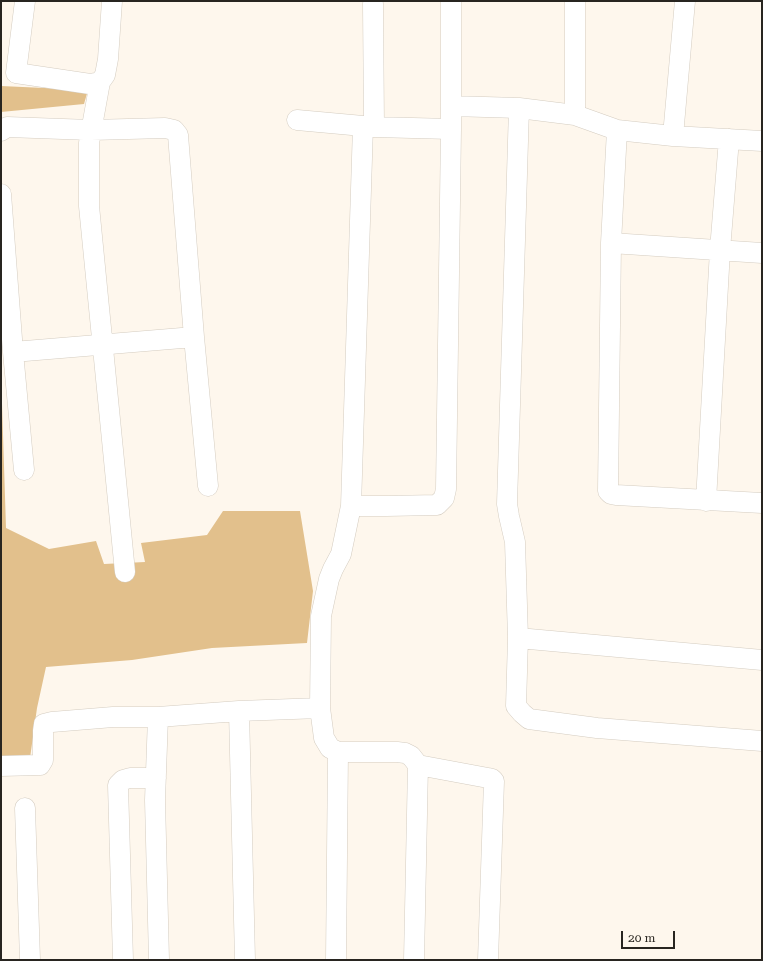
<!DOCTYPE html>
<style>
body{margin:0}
#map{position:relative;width:763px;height:961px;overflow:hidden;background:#fef7ed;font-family:"Roboto Serif",serif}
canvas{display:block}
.frame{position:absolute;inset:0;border:2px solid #282520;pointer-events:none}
.scale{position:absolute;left:621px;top:931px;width:54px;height:18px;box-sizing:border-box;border:2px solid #282520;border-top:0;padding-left:5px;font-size:12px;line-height:14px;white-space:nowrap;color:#282520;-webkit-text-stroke:3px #fef7ed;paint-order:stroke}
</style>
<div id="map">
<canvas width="763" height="961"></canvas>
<div class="frame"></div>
<div class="scale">20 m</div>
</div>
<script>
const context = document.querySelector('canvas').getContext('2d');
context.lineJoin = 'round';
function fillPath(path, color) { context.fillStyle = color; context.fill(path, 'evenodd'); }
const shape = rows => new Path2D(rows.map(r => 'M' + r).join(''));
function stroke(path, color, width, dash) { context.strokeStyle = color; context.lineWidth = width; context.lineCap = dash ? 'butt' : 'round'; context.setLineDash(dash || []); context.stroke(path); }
fillPath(shape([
 [1,86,88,90,84,104,1,112],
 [1,372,6,528,49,549,96,541,104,564,145,562,141,543,207,535,223,511,300,511,313,591,307,643,212,648,132,660,46,667,37,708,30,758,1,759]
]), '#e2c08c');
const minor = shape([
 [25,1,16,73,90,84,100,82,105,75,108,59,112,1],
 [373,4,374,127],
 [100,82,89,143,89,206,125,572],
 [451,106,519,108,575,115,617,130,673,136,762,141],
 [519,108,507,504,509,516,515,542,518,638,516,706,522,713,529,719,597,728,762,741],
 [575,115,575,1],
 [297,120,374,127,451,129],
 [363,126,351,506,341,554,333,569,329,579,321,616,320,708,324,738,330,748,338,752,397,752,405,753,411,756,418,765,488,778,492,779,494,781,488,960],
 [617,130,611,243,608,491,611,494,616,495,762,503],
 [1,131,7,127,91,130,165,128,174,130,178,135,194,337,208,486],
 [673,136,685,1],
 [1,194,13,352,24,470],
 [611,243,762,253],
 [13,352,194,337],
 [706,501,720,250,729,139],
 [351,506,386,506,437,505,444,498,446,489,451,129,451,1],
 [518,638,762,660],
 [239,711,245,960],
 [158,717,155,800,159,960],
 [1,766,40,765,43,760,43,731,44,724,52,722,113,717,158,717,239,711,320,708],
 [25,808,30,960],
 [123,960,118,785,123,780,130,778,156,778],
 [336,960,338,752],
 [414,960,418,765]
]);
stroke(minor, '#d4ccc0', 21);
stroke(minor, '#fff', 20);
</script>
